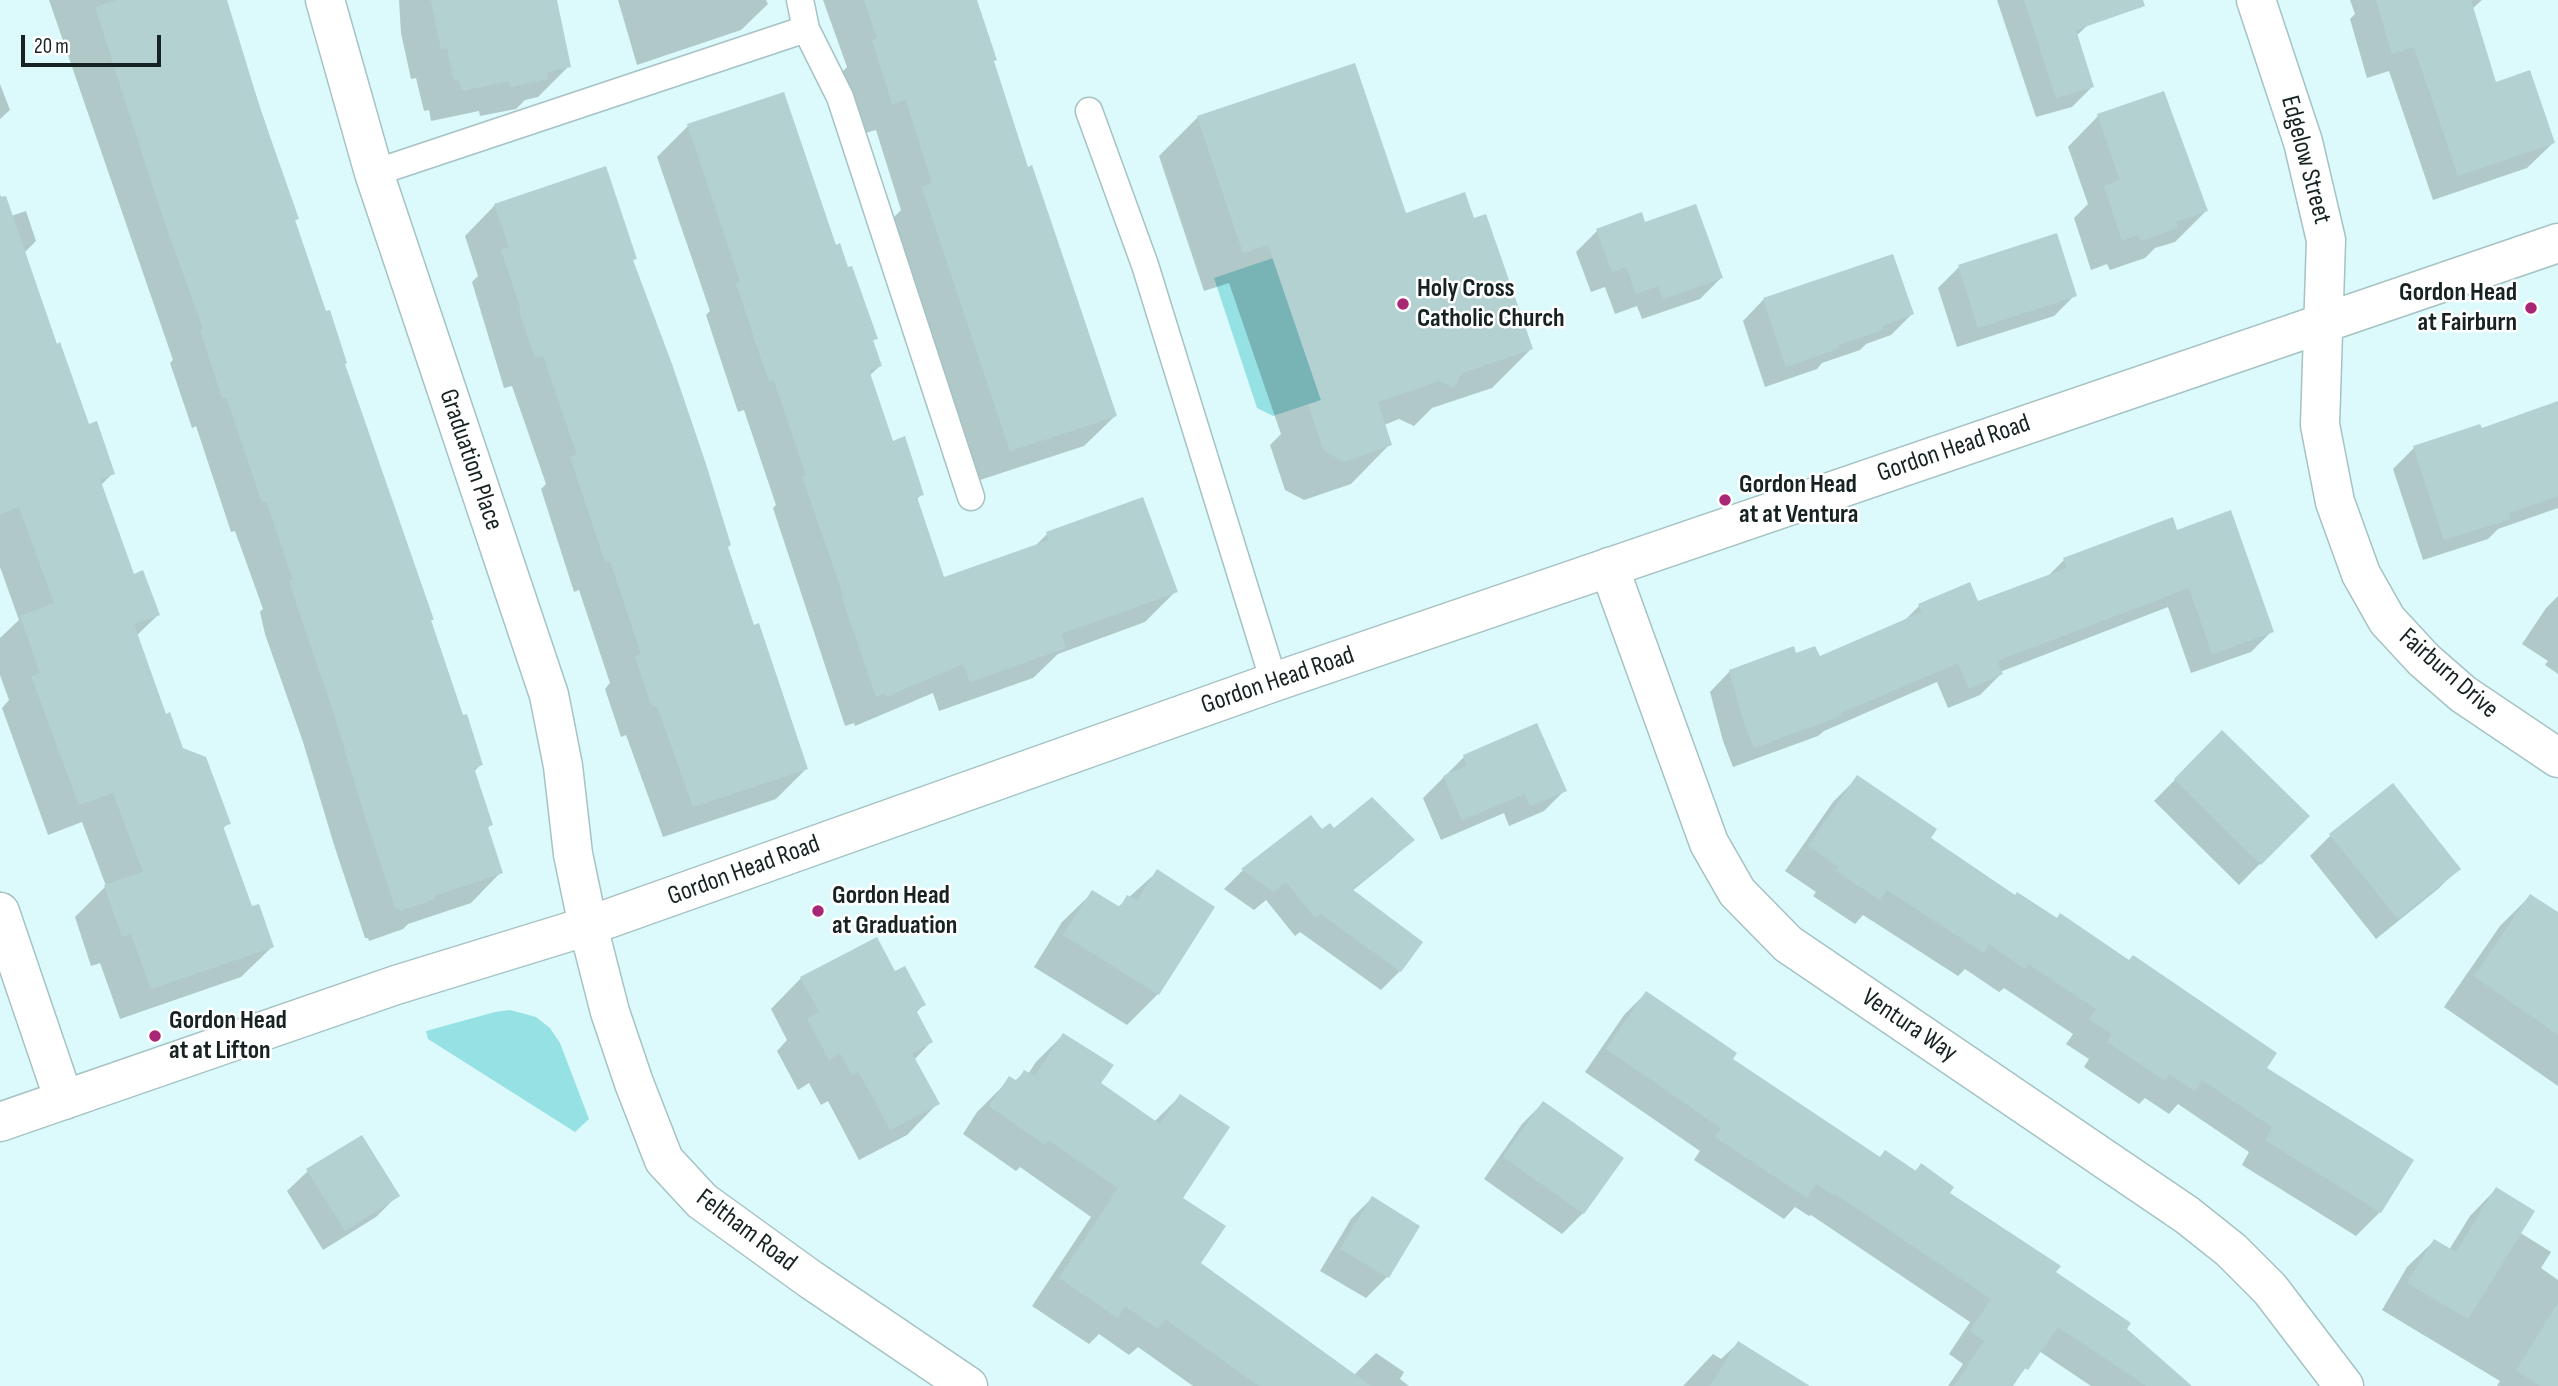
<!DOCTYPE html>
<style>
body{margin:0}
#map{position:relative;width:2558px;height:1386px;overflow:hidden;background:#dcfafb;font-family:"Sofia Sans Condensed",sans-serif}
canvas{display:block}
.scale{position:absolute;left:21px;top:35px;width:140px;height:32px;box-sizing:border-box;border:4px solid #172222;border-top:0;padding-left:9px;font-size:21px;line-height:24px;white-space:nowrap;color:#172222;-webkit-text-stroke:5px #fff;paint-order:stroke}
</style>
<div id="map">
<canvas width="2558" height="1386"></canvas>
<div class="scale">20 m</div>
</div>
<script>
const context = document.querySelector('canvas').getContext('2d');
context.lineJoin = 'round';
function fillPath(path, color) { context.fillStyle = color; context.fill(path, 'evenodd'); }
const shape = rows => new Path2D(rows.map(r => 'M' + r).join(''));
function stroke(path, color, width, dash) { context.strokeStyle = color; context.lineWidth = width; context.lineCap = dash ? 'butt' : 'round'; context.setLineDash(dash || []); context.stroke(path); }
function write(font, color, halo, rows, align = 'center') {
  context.font = font + ' "Sofia Sans Condensed",sans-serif'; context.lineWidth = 5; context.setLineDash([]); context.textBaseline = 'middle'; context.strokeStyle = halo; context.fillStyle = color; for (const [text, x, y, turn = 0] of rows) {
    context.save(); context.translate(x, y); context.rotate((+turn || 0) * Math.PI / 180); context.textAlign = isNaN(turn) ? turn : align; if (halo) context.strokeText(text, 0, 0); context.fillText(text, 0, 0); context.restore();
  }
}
fillPath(shape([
 [1273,258,1321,400,1273,416,1257,408,1214,278],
 [510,1010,536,1017,550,1028,560,1043,589,1119,575,1132,428,1039,426,1031,495,1012]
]), '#96e1e4');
fillPath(shape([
 [49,0,222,0,228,12,297,218,294,222,432,619,430,621,462,718,481,764,473,773,491,824,487,829,501,872,471,903,408,924,403,929,369,941,368,938,365,938,335,848,303,742,265,634,260,612,263,609,235,531,231,532,196,426,192,428,170,363,173,360],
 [399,0,555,0,569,66,538,97,525,100,516,109,480,116,479,111,431,121,429,110,424,111,416,78,411,79,401,33],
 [618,0,766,0,768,4,741,30,637,65],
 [823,0,969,0,1115,416,1084,446,980,480,892,219,901,210,876,130,862,134,842,72,847,67],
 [1997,0,2080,0,2088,25,2076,36,2092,87,2072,107,2036,117],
 [2350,0,2482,0,2472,9,2495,84,2553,143,2527,168,2433,200,2389,71,2367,78,2350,19,2355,14],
 [0,84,10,110,0,119],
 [2098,116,2206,211,2175,242,2155,248,2145,258,2110,270,2107,264,2091,270,2074,218,2088,204,2068,147],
 [1198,117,1405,215,1473,221,1531,349,1492,388,1432,408,1414,426,1399,419,1384,425,1390,444,1351,484,1304,500,1285,490,1270,445,1281,434,1229,283,1204,291,1159,156],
 [688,126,835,247,876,338,872,342,880,366,869,376,892,443,922,494,916,500,943,579,1034,547,1047,534,1176,591,1145,622,1058,654,1033,678,939,711,933,693,855,726,854,723,845,726,773,508,776,505,744,410,738,412,706,315,710,311,657,157],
 [0,194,8,217,26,211,36,241,24,253,56,346,88,426,113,473,100,486,133,576,158,615,136,636,165,716,182,749,229,823,222,829,251,908,272,947,241,977,120,1019,100,963,91,966,75,917,106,886,82,822,48,835,2,708,9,700,0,675,0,638,19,620,0,567],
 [495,205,635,258,631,262,753,627,806,769,776,799,663,837,626,735,621,737,605,689,610,683,579,590,574,592,541,489,546,484,512,386,504,388,472,282,478,276,465,236],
 [1644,224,1721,278,1700,299,1642,319,1637,306,1615,314,1605,287,1591,292,1576,252,1597,231],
 [1892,256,1912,314,1891,335,1866,344,1860,350,1822,363,1817,369,1765,387,1743,321,1763,300],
 [1959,267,2075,295,2054,316,1957,347,1938,288],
 [2558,402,2558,508,2498,529,2488,539,2423,560,2393,469,2414,448,2480,430],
 [2175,532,2272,631,2251,652,2191,673,2168,607,2000,672,2001,674,1980,695,1948,708,1937,682,1824,731,1818,736,1733,767,1723,741,1710,692,1730,671,1795,655,1819,659,1902,623,1919,606,1977,603,2046,578,2064,560],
 [2558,596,2558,674,2545,665,2548,661,2522,644,2546,608],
 [2222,732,2307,816,2239,885,2154,801],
 [1464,757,1565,790,1544,811,1509,826,1504,813,1441,840,1423,798],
 [1857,778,1928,838,2264,1068,2380,1212,2356,1236,2242,1165,2249,1152,2178,1104,2169,1114,2145,1098,2139,1104,2084,1067,2089,1059,2066,1044,2073,1034,2004,988,1999,992,1965,969,1958,976,1863,915,1855,924,1813,896,1816,892,1785,871,1833,802],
 [1311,818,1322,832,1334,831,1412,840,1393,858,1352,891,1400,971,1381,990,1300,932,1295,936,1266,900,1254,910,1224,889,1242,871],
 [2331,835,2459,868,2438,889,2376,939,2310,856],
 [1157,872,1213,907,1158,994,1127,1025,1034,967,1062,922,1093,892,1118,907],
 [2530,896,2558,914,2558,1086,2444,1007,2500,926],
 [894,974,923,1005,916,1013,931,1042,914,1060,937,1104,907,1135,859,1160,828,1101,821,1105,809,1083,798,1090,777,1051,787,1040,771,1009,801,978],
 [1646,993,1730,1060,1879,1158,1914,1172,1921,1165,1947,1193,2054,1273,2124,1329,2190,1386,2091,1386,2039,1351,2011,1386,1948,1386,1963,1364,1949,1354,1970,1322,1811,1215,1809,1216,1795,1207,1784,1219,1694,1160,1700,1151,1585,1072,1624,1015],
 [1063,1035,1098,1084,1154,1122,1180,1096,1181,1198,1199,1264,1354,1375,1376,1353,1404,1372,1400,1379,1409,1386,1193,1386,1138,1347,1129,1355,1099,1334,1089,1344,1032,1306,1091,1217,1020,1167,1016,1171,963,1134,977,1112,1005,1084,1012,1084,1024,1072,1028,1074,1036,1062],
 [1543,1103,1583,1213,1562,1234,1484,1179,1522,1124],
 [308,1171,397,1196,376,1217,323,1250,287,1191],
 [2496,1189,2519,1232,2551,1252,2541,1268,2558,1280,2558,1386,2497,1386,2500,1381,2382,1310,2407,1267,2434,1241,2449,1250,2470,1216],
 [1372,1198,1418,1226,1387,1277,1366,1298,1320,1271,1351,1219],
 [1738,1343,1806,1386,1683,1386,1713,1354,1721,1359]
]), '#0003');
fillPath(shape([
 [117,0,227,0,261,111,299,219,295,220,326,311,330,310,347,363,345,364,434,620,431,620,463,715,467,714,483,765,474,768,493,825,488,827,503,873,434,896,435,899,400,911,399,908,396,909,365,817,333,711,296,603,289,580,293,580,266,501,262,502,226,397,222,398,200,330,203,329,160,209,95,7],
 [431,0,557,0,571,67,547,72,548,79,511,87,509,81,462,91,459,80,454,81,447,48,441,49],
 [864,0,977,0,997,60,994,61,1028,167,1032,165,1117,416,1010,451,922,187,932,183,906,100,892,104,872,40,877,38],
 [2024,0,2143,0,2145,6,2076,30,2094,87,2056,98],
 [2376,0,2471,0,2496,82,2530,70,2555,143,2458,176,2414,47,2392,54],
 [1355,63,1406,213,1465,192,1474,218,1486,214,1533,349,1462,373,1454,388,1439,381,1378,402,1392,445,1344,462,1324,451,1308,405,1321,400,1268,245,1243,253,1197,116],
 [2164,91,2208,211,2176,222,2178,228,2140,241,2138,234,2122,241,2104,186,2120,180,2097,114],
 [784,92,836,245,840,243,848,267,852,266,878,339,873,340,882,366,869,370,893,441,905,436,924,495,917,497,944,577,1049,540,1046,532,1143,497,1178,592,1061,634,1066,648,970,682,963,664,886,697,885,693,876,697,841,595,843,595,802,476,806,475,774,381,769,382,756,344,736,283,740,281,687,124],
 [606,166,637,259,633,260,672,364,706,464,731,545,728,547,754,625,759,623,808,769,693,807,657,706,652,707,635,657,641,654,610,561,605,562,570,457,577,455,543,356,535,358,519,311,521,310,501,250,509,247,494,204],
 [6,196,57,344,60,342,89,424,97,421,115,474,100,479,134,574,143,570,160,615,134,624,166,714,170,712,183,748,206,757,231,824,223,826,252,906,259,904,274,947,151,989,131,934,122,937,104,885,143,872,113,793,79,805,31,676,40,673,20,616,54,603,19,507,0,514,0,197],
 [1696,204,1723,278,1663,299,1658,286,1636,294,1626,267,1612,272,1596,229,1642,212,1645,222],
 [2057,233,2077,296,1978,328,1958,265],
 [1893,254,1914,314,1882,326,1883,330,1838,345,1840,348,1786,367,1763,298],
 [2558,401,2558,496,2509,513,2511,519,2444,540,2413,446,2480,424,2482,428],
 [2231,510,2274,632,2212,654,2189,588,1997,661,2003,674,1969,689,1958,663,1841,713,1841,716,1754,748,1743,720,1729,670,1794,646,1796,653,1815,646,1820,656,1922,612,1918,604,1970,582,1978,601,2067,568,2063,558,2173,517,2177,530],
 [1537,723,1567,791,1530,806,1525,794,1462,820,1443,776,1467,766,1463,755],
 [2222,730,2310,816,2261,865,2174,779],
 [1857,775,1937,829,1931,838,2015,895,2017,892,2057,918,2060,913,2129,960,2133,955,2277,1053,2267,1068,2414,1160,2381,1213,2265,1140,2272,1127,2202,1080,2195,1091,2169,1074,2165,1081,2107,1042,2112,1034,2089,1019,2096,1009,2028,964,2025,969,1989,944,1984,953,1887,890,1880,900,1836,871,1839,867,1808,846],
 [2393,783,2461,869,2398,919,2329,834],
 [1372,797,1415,840,1352,889,1423,942,1401,972,1321,914,1315,918,1286,882,1274,892,1241,869,1311,815,1322,829,1330,823,1334,828],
 [1157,869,1215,907,1159,995,1063,935,1092,890,1120,907,1127,895,1137,901],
 [2530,894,2558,912,2558,1035,2474,976],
 [877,937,895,971,905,966,926,1005,916,1010,933,1042,912,1053,940,1104,890,1130,859,1072,852,1075,840,1053,829,1060,807,1018,819,1012,800,977],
 [1646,991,1737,1053,1733,1059,1880,1157,1885,1150,1916,1171,1921,1163,1954,1187,1950,1193,2061,1266,2056,1272,2131,1323,2127,1329,2192,1386,2146,1386,2058,1327,2028,1370,2025,1368,2013,1386,1954,1386,1984,1341,1970,1331,1991,1299,1834,1193,1833,1195,1816,1184,1807,1198,1715,1137,1721,1128,1606,1049],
 [1063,1033,1114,1065,1101,1083,1160,1124,1180,1094,1230,1127,1183,1198,1226,1226,1201,1263,1371,1386,1259,1386,1165,1319,1158,1329,1125,1306,1118,1318,1059,1278,1118,1188,1048,1140,1045,1145,989,1106,1009,1076,1017,1081,1024,1070,1035,1076],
 [1543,1101,1624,1158,1584,1214,1503,1157],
 [362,1135,400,1196,345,1231,306,1169],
 [2496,1187,2535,1211,2468,1319,2407,1283,2434,1239,2456,1252],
 [1372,1196,1420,1226,1389,1278,1340,1249],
 [2558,1303,2558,1386,2540,1386,2516,1370],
 [1738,1341,1810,1386,1710,1386]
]), '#b4d1d2');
const lane = shape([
 [800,0,806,29,840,97,971,497],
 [1089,111,1145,265,1274,682],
 [374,173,806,29]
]);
const street = shape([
 [325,0,374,173,549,695,563,766,573,854,588,926],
 [2256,0,2303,142,2326,240,2320,425,2335,502,2361,574,2387,620,2424,660,2463,694,2558,758],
 [1609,567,1709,843,1737,892,1788,944,2187,1215,2231,1250,2270,1289,2344,1386],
 [0,912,64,1100]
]);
const secondary = shape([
 [588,926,610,1012,634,1083,664,1160,702,1201,810,1279,968,1386],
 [0,1122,396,985,588,926,1274,682,2558,243]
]);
stroke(lane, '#a6c2c3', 29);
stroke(street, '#a6c2c3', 41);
stroke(secondary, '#a6c2c3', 41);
stroke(lane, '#fff', 26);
stroke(street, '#fff', 38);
stroke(secondary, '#fff', 38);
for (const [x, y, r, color] of [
 [1403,304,7,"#a92876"],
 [2531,308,7,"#a92876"],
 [1725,500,7,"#a92876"],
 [818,911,7,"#a92876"],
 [155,1036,7,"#a92876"]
]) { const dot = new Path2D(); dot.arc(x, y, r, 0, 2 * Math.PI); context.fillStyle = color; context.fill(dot); stroke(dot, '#fff', 2.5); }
write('26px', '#172222', '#fff', [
 ["Edgelow Street",2305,160,75],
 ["Gordon Head Road",1954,449,-19],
 ["Graduation Place",470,460,71],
 ["Fairburn Drive",2448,674,41],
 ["Gordon Head Road",1278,681,-19],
 ["Gordon Head Road",744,871,-20],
 ["Ventura Way",1909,1026,34],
 ["Feltham Road",746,1231,37]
]);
write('bold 26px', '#172222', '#fff', [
 ["Holy Cross",1417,289],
 ["Catholic Church",1417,319],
 ["Gordon Head",2517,293,"right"],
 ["at Fairburn",2517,323,"right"],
 ["Gordon Head",1739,485],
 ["at at Ventura",1739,515],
 ["Gordon Head",832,896],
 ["at Graduation",832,926],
 ["Gordon Head",169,1021],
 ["at at Lifton",169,1051]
], 'left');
</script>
